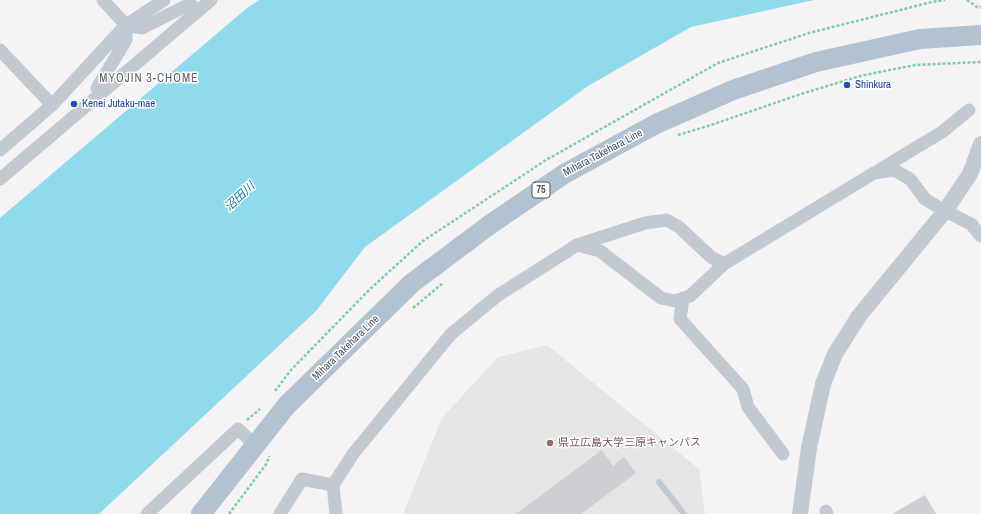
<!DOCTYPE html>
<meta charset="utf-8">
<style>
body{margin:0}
canvas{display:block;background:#f5f3f3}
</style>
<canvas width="981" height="514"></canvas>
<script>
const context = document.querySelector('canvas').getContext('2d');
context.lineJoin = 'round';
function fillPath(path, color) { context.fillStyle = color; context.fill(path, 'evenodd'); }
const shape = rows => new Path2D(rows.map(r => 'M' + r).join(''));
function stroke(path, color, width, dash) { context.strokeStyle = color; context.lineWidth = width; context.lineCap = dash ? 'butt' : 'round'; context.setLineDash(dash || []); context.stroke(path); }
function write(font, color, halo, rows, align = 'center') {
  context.font = font + ' "Archivo Narrow","Noto Sans JP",sans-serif'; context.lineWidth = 3; context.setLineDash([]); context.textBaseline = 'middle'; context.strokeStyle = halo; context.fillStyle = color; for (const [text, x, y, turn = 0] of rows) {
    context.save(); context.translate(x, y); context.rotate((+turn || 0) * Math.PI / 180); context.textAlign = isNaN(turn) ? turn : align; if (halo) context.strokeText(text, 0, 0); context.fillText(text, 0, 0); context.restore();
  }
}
fillPath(shape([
 [547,345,699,469,705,514,403,514,442,418,498,357]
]), '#e6e4e5');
fillPath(shape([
 [259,0,814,0,691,27,588,86,365,247,316,311,99,514,0,514,0,218,247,8]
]), '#90daee');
fillPath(shape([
 [602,450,613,466,624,457,636,473,581,514,516,514],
 [925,495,936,514,892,514]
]), '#cdcfd5');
stroke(shape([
 [967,0,977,7,981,7],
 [678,135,711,125,801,94,860,76,915,65,981,62],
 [413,308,443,283],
 [275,391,291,370,370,289,423,241,546,160,718,63,809,33,932,2,945,0],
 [247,420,260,409],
 [229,514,267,463,269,456]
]), '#7ad0a6', 2.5, [3, 2]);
stroke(shape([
 [659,482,684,514]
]), '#c1cad2', 6);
stroke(shape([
 [103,0,126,25],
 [0,50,52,105],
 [101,94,97,88,126,40,126,25,142,28,190,4,198,11],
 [0,150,52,105,126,25,164,0],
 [879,170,942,132,969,110],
 [0,179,211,0],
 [577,245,645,223,667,220,679,227,711,257,724,264],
 [683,298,680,319,743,389,748,407,783,454],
 [826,511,827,514],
 [147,514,238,429,255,445],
 [280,514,302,479,333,485],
 [336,514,333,485,353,454,451,334,497,296,577,245,600,251,661,298,675,301,690,296,724,264,874,173,894,170,910,179,925,199,945,211,971,224,981,236]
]), '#c1cad2', 13);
stroke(shape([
 [800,514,809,448,823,384,835,354,859,316,945,211,970,174,981,144]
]), '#c1cad2', 16);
stroke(shape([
 [201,514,287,405,412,283,488,226,564,174,656,124,733,90,816,62,920,39,981,35]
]), '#b3c2d1', 20);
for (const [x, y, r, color] of [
 [847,85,4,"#1a4fb4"],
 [74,104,4,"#1a4fb4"],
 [550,443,4,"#8d6e63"]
]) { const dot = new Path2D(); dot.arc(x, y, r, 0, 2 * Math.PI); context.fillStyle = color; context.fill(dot); stroke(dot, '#fff', 1.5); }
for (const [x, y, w] of [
 [541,190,18]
]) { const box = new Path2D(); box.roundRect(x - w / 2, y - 8, w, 16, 3); context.fillStyle = '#fff'; context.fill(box); stroke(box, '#4a5661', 1); }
write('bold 10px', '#4a5661', null, [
 ["75",541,190]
]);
write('11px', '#164399', '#fff', [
 ["Shinkura",855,85],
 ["Kenei Jutaku-mae",82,104]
], 'left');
write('11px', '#4a5661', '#fff', [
 ["Mihara Takehara Line",603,153,-28],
 ["Mihara Takehara Line",346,348,-44]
]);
write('11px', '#785e54', '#fff', [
 ["県立広島大学三原キャンパス",558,443]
], 'left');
context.letterSpacing = '1px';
write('12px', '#5f6368', '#fff', [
 ["MYOJIN 3-CHOME",149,79]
]);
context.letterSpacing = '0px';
write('italic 12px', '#0c7c9b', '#fff', [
 ["沼田川",240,197,-43]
]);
</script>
